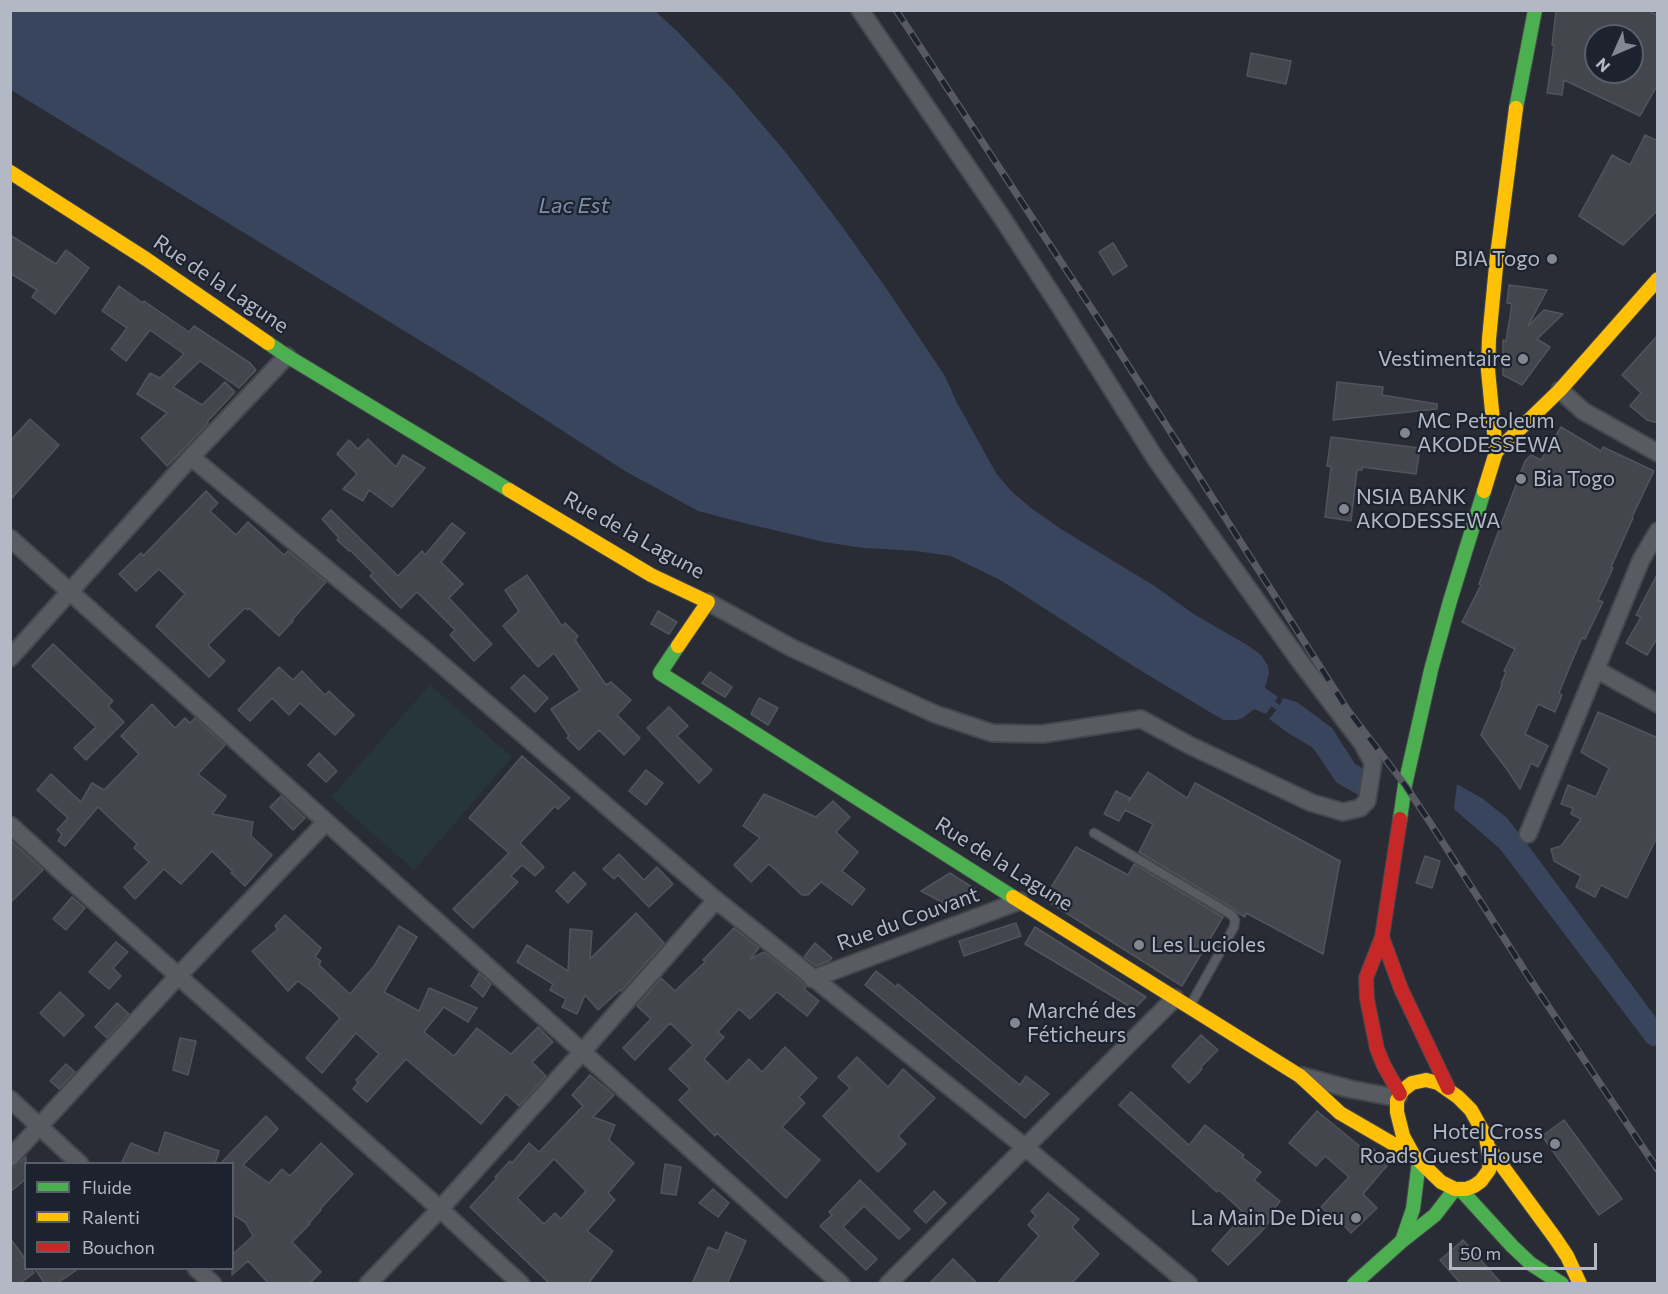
<!DOCTYPE html>
<meta charset="utf-8">
<style>
body{margin:0}
#map{position:relative;width:1668px;height:1294px;overflow:hidden;background:#292c34;font-family:Commissioner,sans-serif}
canvas{display:block}
.frame{position:absolute;inset:0;border:12px solid #b3b8c5;pointer-events:none}
.legend{position:absolute;left:24px;top:1162px;width:210px;height:108px;box-sizing:border-box;background:#1d232e;border:2px solid #595f6a;margin:0;padding:8px 10px;list-style:none;font-size:18px;color:#b3b8c5}
.legend li{display:flex;align-items:center;gap:12px;height:30px}
.legend b{width:30px;border:2px solid #595f6a}
.north{position:absolute;left:1584px;top:24px;width:60px;height:60px;box-sizing:border-box;background:#1d232e;border:2px solid #595f6a;border-radius:50%;rotate:225deg;font-size:16px;font-weight:700;line-height:24px;text-align:center;color:#b3b8c5}
.north::after{content:'';display:block;margin:auto;width:21px;height:27px;background:#838792;clip-path:polygon(50% 0,100% 100%,50% 72%,0 100%)}
.scale{position:absolute;left:1449px;top:1243px;width:148px;height:27px;box-sizing:border-box;border:3px solid #b3b8c5;border-top:0;padding-left:8px;font-size:18px;line-height:21px;white-space:nowrap;color:#b3b8c5;-webkit-text-stroke:4px #1d232e;paint-order:stroke}
</style>
<div id="map">
<canvas width="1668" height="1294"></canvas>
<div class="frame"></div>
<ul class="legend">
<li><b style="height:8px;background:#4caf50"></b>Fluide</li>
<li><b style="height:8px;background:#ffc107"></b>Ralenti</li>
<li><b style="height:8px;background:#c62828"></b>Bouchon</li>
</ul>
<div class="north">N</div>
<div class="scale">50 m</div>
</div>
<script>
const context = document.querySelector('canvas').getContext('2d');
context.lineJoin = 'round';
function fillPath(path, color) { context.fillStyle = color; context.fill(path, 'evenodd'); }
const shape = rows => new Path2D(rows.map(r => 'M' + r).join(''));
function stroke(path, color, width, dash) { context.strokeStyle = color; context.lineWidth = width; context.lineCap = dash ? 'butt' : 'round'; context.setLineDash(dash || []); context.stroke(path); }
function write(font, color, halo, rows, align = 'center') {
  context.font = font + ' Commissioner,sans-serif'; context.lineWidth = 4.5; context.setLineDash([]); context.textBaseline = 'middle'; context.strokeStyle = halo; context.fillStyle = color; for (const [text, x, y, turn = 0] of rows) {
    context.save(); context.translate(x, y); context.rotate((+turn || 0) * Math.PI / 180); context.textAlign = isNaN(turn) ? turn : align; if (halo) context.strokeText(text, 0, 0); context.fillText(text, 0, 0); context.restore();
  }
}
fillPath(shape([
 [430,685,512,757,414,870,331,797]
]), '#27363a');
fillPath(shape([
 [10,11,655,11,677,31,732,89,788,155,841,225,886,288,945,376,956,401,996,473,1011,491,1031,508,1061,529,1156,587,1195,615,1249,646,1261,655,1268,666,1269,673,1265,688,1278,697,1266,714,1254,709,1243,718,1237,720,1223,720,1138,669,1002,581,951,556,916,551,863,548,824,542,744,523,698,511,625,471,473,373,11,90],
 [1283,698,1297,702,1332,728,1355,764,1365,770,1362,797,1337,783,1313,748,1288,733,1269,719,1279,707],
 [1457,784,1483,799,1507,818,1522,837,1657,1019,1657,1044,1654,1047,1647,1043,1500,849,1454,809]
]), '#39455d');
stroke(shape([
 [1273,704,1285,712]
]), '#39455d', 6);
const building = shape([
 [1556,10,1648,10,1658,16,1658,84,1640,116,1564,80,1562,95,1547,93,1554,45,1552,45,1556,10],
 [1596,36,1632,36,1632,72,1596,72,1596,36],
 [1251,53,1291,61,1286,84,1247,76,1251,53],
 [1645,135,1658,141,1658,210,1623,245,1579,216,1612,155,1630,165,1645,135],
 [10,235,56,264,66,250,89,268,55,314,32,297,37,290,10,273,10,235],
 [1113,243,1127,266,1113,275,1099,252,1113,243],
 [1509,285,1547,290,1528,326,1544,310,1563,314,1537,339,1550,347,1522,385,1503,375,1503,340,1506,341,1512,304,1507,303,1509,285],
 [119,286,143,303,144,301,189,332,194,326,250,363,256,370,239,388,200,361,173,387,202,405,225,382,235,392,207,422,208,423,180,453,167,466,141,438,167,413,137,394,150,373,160,378,184,354,150,330,126,361,111,349,127,328,102,311,119,286],
 [1658,335,1658,423,1647,420,1630,406,1641,393,1622,375,1658,335],
 [1337,382,1383,387,1382,395,1437,404,1437,409,1333,420,1337,382],
 [30,419,59,445,10,500,10,441,30,419],
 [1561,427,1601,451,1603,447,1654,471,1632,517,1633,518,1611,567,1613,568,1598,600,1603,602,1585,639,1582,638,1570,666,1559,693,1562,695,1555,712,1538,704,1525,734,1548,746,1538,767,1531,763,1520,789,1506,768,1481,735,1502,685,1501,684,1506,672,1504,671,1515,649,1462,622,1481,585,1479,584,1493,546,1525,461,1531,455,1541,460,1561,427],
 [1331,437,1420,448,1416,474,1362,467,1362,470,1357,470,1351,521,1325,517,1331,467,1327,466,1331,437],
 [368,439,396,467,403,455,425,468,392,507,369,490,363,501,343,489,357,474,337,454,349,440,358,449,368,439],
 [206,491,218,503,210,511,236,535,248,522,284,555,288,551,326,582,292,620,293,621,279,636,249,608,248,610,245,608,208,645,225,661,209,677,156,626,185,594,159,569,136,591,119,574,141,553,143,556,206,491],
 [331,510,398,576,422,551,425,555,452,523,465,533,441,562,463,584,449,598,492,644,474,661,450,635,455,630,417,592,401,608,370,576,373,573,350,550,349,551,337,540,339,538,322,519,331,510],
 [1658,573,1658,637,1647,655,1626,643,1641,617,1636,615,1658,573],
 [527,575,562,626,565,623,578,636,575,640,606,685,611,682,631,700,617,715,640,738,624,755,599,730,579,750,567,738,569,736,551,709,580,690,554,653,538,667,503,626,519,611,505,590,527,575],
 [658,611,677,622,669,634,651,624,658,611],
 [53,644,113,701,108,706,124,722,86,760,74,748,96,727,32,666,53,644],
 [279,667,293,680,302,671,325,695,329,691,354,715,335,735,300,703,289,715,272,698,250,721,238,710,279,667],
 [710,672,732,687,725,697,702,683,710,672],
 [524,675,548,698,535,712,511,688,524,675],
 [759,698,778,708,768,725,751,714,759,698],
 [152,704,175,728,185,718,190,723,195,718,225,745,198,774,226,796,212,814,253,822,251,836,272,855,245,886,231,873,233,872,212,851,181,884,164,869,135,899,124,887,149,862,134,848,137,844,98,807,65,846,58,841,62,834,57,830,68,818,37,790,51,774,81,802,92,783,104,790,139,754,121,736,152,704],
 [669,707,688,726,677,736,712,770,699,783,647,728,669,707],
 [1598,712,1658,738,1658,835,1627,898,1601,885,1595,897,1576,887,1581,876,1554,861,1551,849,1561,846,1581,819,1571,814,1573,808,1561,804,1568,785,1596,797,1609,768,1581,752,1598,712],
 [319,753,337,771,326,782,308,765,319,753],
 [522,756,570,798,558,809,555,806,520,843,544,867,535,876,522,865,511,876,518,882,473,928,453,909,509,853,469,818,522,756],
 [646,770,663,783,646,805,629,791,646,770],
 [1148,772,1187,798,1195,783,1340,861,1323,954,1246,913,1245,917,1238,913,1235,910,1139,852,1153,824,1125,810,1119,821,1104,814,1116,791,1130,798,1128,802,1148,772],
 [764,794,816,817,833,801,850,817,836,832,858,852,842,871,865,889,852,905,821,882,808,895,802,895,769,864,751,882,734,865,760,838,743,826,764,794],
 [281,796,305,818,293,830,270,807,281,796],
 [10,840,43,870,10,903,10,840],
 [1076,847,1128,875,1134,864,1223,917,1182,986,1044,899,1076,847],
 [619,854,644,880,657,867,673,884,649,907,618,875,614,879,603,869,619,854],
 [1425,856,1440,861,1432,888,1416,883,1425,856],
 [574,872,586,884,568,903,556,891,574,872],
 [950,873,975,889,971,903,953,908,921,891,950,873],
 [72,897,85,908,66,930,53,919,72,897],
 [636,913,664,943,621,991,620,990,598,1010,585,995,577,1014,562,1007,566,999,550,990,553,984,517,962,527,945,568,971,570,929,592,931,590,959,636,913],
 [285,915,321,948,315,957,321,961,319,965,350,994,374,966,399,926,417,937,384,992,419,1011,429,988,477,1008,468,1022,444,1007,424,1032,454,1056,477,1028,511,1054,538,1027,553,1042,532,1062,546,1076,519,1106,506,1094,481,1124,406,1059,367,1102,353,1089,358,1083,356,1080,379,1054,356,1033,322,1073,306,1058,340,1018,310,990,298,981,288,991,252,951,278,929,275,926,285,915],
 [1016,923,1021,936,964,956,959,941,1016,923],
 [1035,927,1146,997,1134,1009,1025,944,1035,927],
 [734,928,759,948,750,959,764,952,802,982,806,987,804,989,819,1001,807,1016,777,992,750,1019,739,1009,718,1032,724,1037,704,1059,727,1082,749,1059,762,1072,785,1047,817,1078,799,1097,805,1103,782,1127,820,1160,786,1198,717,1133,715,1136,679,1100,690,1089,669,1069,693,1045,670,1023,635,1060,623,1048,651,1019,637,1006,661,978,675,991,705,962,703,960,734,928],
 [116,942,128,952,113,968,121,976,109,989,89,972,116,942],
 [815,943,832,958,829,961,816,966,804,957,815,943],
 [876,971,896,987,898,984,1020,1085,1026,1076,1049,1094,1025,1118,865,985,876,971],
 [479,973,491,984,483,997,471,986,479,973],
 [60,992,84,1015,64,1036,40,1013,60,992],
 [117,1003,129,1014,107,1038,95,1027,117,1003],
 [1201,1035,1218,1050,1201,1067,1202,1069,1189,1083,1172,1066,1201,1035],
 [180,1038,196,1041,188,1075,173,1070,180,1038],
 [857,1057,888,1087,903,1069,935,1098,898,1136,906,1144,878,1172,823,1116,850,1088,838,1077,857,1057],
 [66,1064,75,1072,59,1089,50,1081,66,1064],
 [590,1075,614,1095,593,1117,615,1125,609,1140,634,1163,608,1193,615,1200,587,1231,613,1251,588,1284,550,1284,470,1207,497,1178,495,1177,510,1161,512,1163,529,1143,539,1152,583,1106,572,1095,590,1075],
 [554,1159,586,1191,561,1219,555,1213,544,1224,517,1198,554,1159],
 [1131,1092,1189,1145,1205,1125,1244,1155,1242,1157,1261,1172,1254,1180,1280,1201,1269,1216,1272,1218,1261,1232,1228,1265,1212,1250,1242,1217,1239,1214,1242,1211,1219,1190,1217,1192,1119,1105,1131,1092],
 [1317,1111,1368,1153,1372,1148,1390,1162,1363,1194,1377,1208,1351,1233,1339,1220,1338,1222,1321,1207,1349,1177,1325,1156,1316,1166,1289,1143,1317,1111],
 [266,1116,278,1129,243,1165,269,1183,282,1169,290,1176,321,1143,353,1174,320,1209,321,1210,309,1223,310,1224,292,1242,321,1272,309,1284,269,1284,248,1261,232,1275,232,1255,253,1236,245,1222,232,1214,232,1164,220,1164,266,1116],
 [1564,1120,1622,1199,1599,1215,1542,1136,1564,1120],
 [165,1132,219,1151,215,1164,121,1164,131,1143,158,1154,165,1132],
 [26,1157,26,1179,10,1192,10,1170,26,1157],
 [665,1164,681,1167,676,1195,661,1193,665,1164],
 [860,1180,910,1229,899,1239,864,1206,843,1227,877,1259,866,1270,820,1226,832,1215,829,1212,860,1180],
 [713,1189,729,1203,718,1217,699,1203,713,1189],
 [934,1191,946,1203,926,1223,914,1211,934,1191],
 [1048,1193,1079,1219,1072,1227,1099,1254,1071,1284,997,1284,1039,1236,1028,1225,1036,1216,1031,1211,1048,1193],
 [726,1232,746,1241,727,1284,692,1284,708,1247,718,1251,726,1232],
 [10,1238,26,1260,26,1269,32,1269,34,1273,19,1284,10,1284,10,1238],
 [1463,1240,1502,1284,1461,1284,1440,1260,1463,1240],
 [953,1259,978,1284,929,1284,953,1259],
 [35,1269,78,1269,56,1284,45,1284,35,1269]
]);
fillPath(building, '#43464d');
stroke(building, '#51545b', 1.5);
const lane = shape([
 [1094,833,1232,915,1235,920,1234,927,1191,1004]
]);
const street = shape([
 [1560,390,1583,411,1658,453],
 [191,457,420,646,716,900,1026,1148,1189,1284],
 [10,538,841,1284],
 [708,602,790,647,867,683,935,714,992,733,1042,734,1141,719,1189,745,1312,803,1343,812,1360,808,1367,801,1373,763,1362,743,1299,660,1157,461,1064,313,1003,219,860,10],
 [10,658,191,457,287,356],
 [1597,670,1658,704],
 [10,825,66,876,440,1209,521,1284],
 [1528,834,1641,560,1658,531],
 [812,979,1020,901],
 [1302,1076,1350,1089,1398,1098],
 [10,1099,80,1164],
 [10,1158,178,976,326,822],
 [196,1268,213,1284],
 [368,1284,440,1209,582,1052,716,900],
 [888,1284,1175,998]
]);
const fast = shape([
 [1516,108,1535,10],
 [268,343,287,356,509,490],
 [678,646,660,673,1013,897],
 [1400,819,1405,785,1431,670,1450,601,1484,491],
 [1460,1189,1512,1246,1531,1264,1562,1284],
 [1402,1241,1413,1209,1419,1161],
 [1354,1284,1402,1241,1435,1215,1455,1189]
]);
const slow = shape([
 [10,172,146,259,268,343],
 [1496,452,1560,390,1658,279],
 [509,490,651,575,708,602,678,646],
 [1484,491,1496,452,1488,370,1489,339,1497,256,1516,108],
 [1013,897,1300,1076,1340,1113,1414,1156],
 [1426,1080,1438,1083,1458,1097,1471,1110,1486,1137,1490,1160,1489,1170,1481,1181,1474,1186,1466,1189,1455,1189,1441,1182,1414,1156,1403,1136,1397,1112,1397,1100,1403,1090,1412,1083,1426,1080],
 [1489,1148,1555,1238,1567,1256,1580,1284]
]);
const jam = shape([
 [1400,819,1382,937,1366,978,1367,999,1377,1049,1384,1066,1400,1094],
 [1382,937,1401,989,1448,1088]
]);
stroke(lane, '#45474d', 11);
stroke(street, '#45474d', 20);
stroke(fast, '#45474d', 16);
stroke(slow, '#45474d', 16);
stroke(jam, '#45474d', 16);
stroke(lane, '#595b62', 8);
stroke(street, '#595b62', 16);
stroke(fast, '#4caf50', 14);
stroke(slow, '#ffc107', 14);
stroke(jam, '#c62828', 14);
const rail = shape([
 [896,10,1105,329,1347,709,1405,785,1431,824,1532,982,1658,1170]
]);
stroke(rail, '#575a60', 7);
stroke(rail, '#1d232e', 4.5, [14]);
for (const [x, y, r, color] of [
 [1552,259,6,"#838792"],
 [1523,359,6,"#838792"],
 [1405,433,6,"#838792"],
 [1521,479,6,"#838792"],
 [1344,509,6,"#838792"],
 [1139,945,6,"#838792"],
 [1015,1023,6,"#838792"],
 [1555,1144,6,"#838792"],
 [1356,1218,6,"#838792"]
]) { const dot = new Path2D(); dot.arc(x, y, r, 0, 2 * Math.PI); context.fillStyle = color; context.fill(dot); stroke(dot, '#1d232e', 2); }
write('21px', '#b3b8c5', '#1d232e', [
 ["BIA Togo",1540,259,"right"],
 ["Vestimentaire",1511,359,"right"],
 ["MC Petroleum",1417,421],
 ["AKODESSEWA",1417,445],
 ["Bia Togo",1533,479],
 ["NSIA BANK",1356,497],
 ["AKODESSEWA",1356,521],
 ["Les Lucioles",1151,945],
 ["Marché des",1027,1011],
 ["Féticheurs",1027,1035],
 ["Hotel Cross",1543,1132,"right"],
 ["Roads Guest House",1543,1156,"right"],
 ["La Main De Dieu",1344,1218,"right"]
], 'left');
write('21px', '#b3b8c5', '#1d232e', [
 ["Rue de la Lagune",221,284,34],
 ["Rue de la Lagune",634,535,29],
 ["Rue de la Lagune",1004,864,32],
 ["Rue du Couvant",908,919,-20]
]);
write('italic 22px', '#7d8daa', '#1d232e', [
 ["Lac Est",574,206]
]);
</script>
